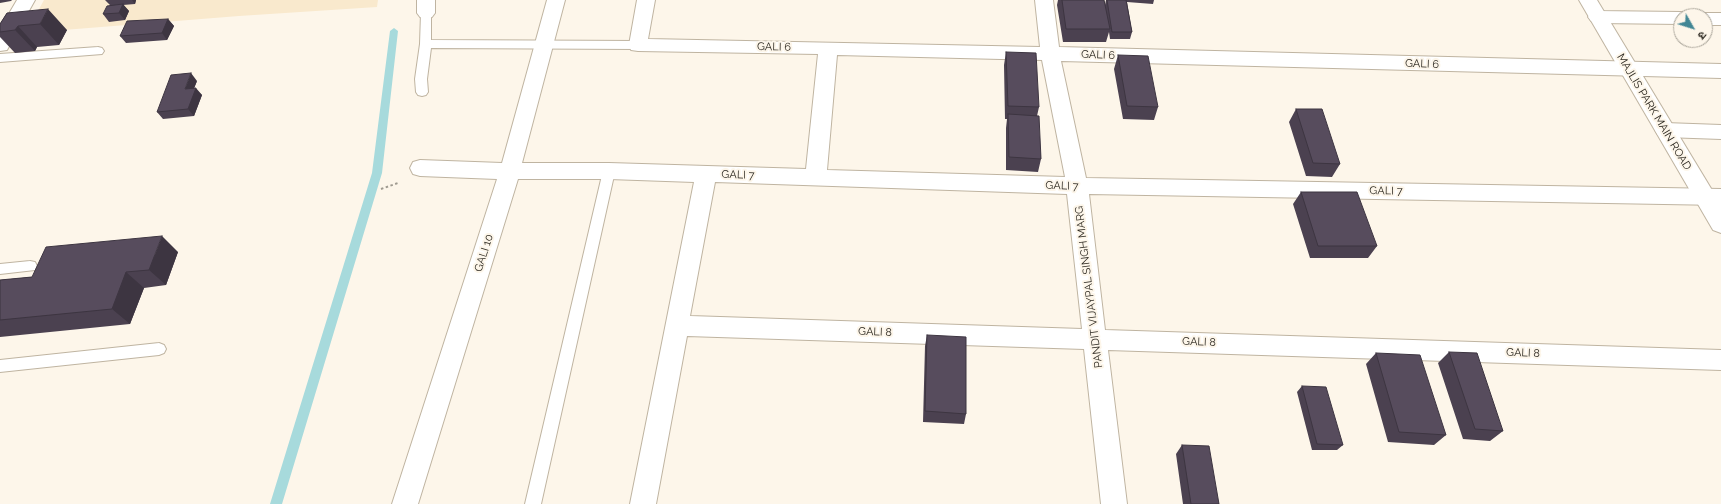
<!DOCTYPE html>
<meta charset="utf-8">
<style>
body{margin:0}
#map{position:relative;width:1721px;height:504px;overflow:hidden;background:#fdf6ea;font-family:Raleway,"Noto Sans Devanagari",sans-serif}
canvas{display:block}
.north{position:absolute;left:1673px;top:8px;width:40px;height:40px;box-sizing:border-box;background:#fdf6ea;border:1px solid #a9a499;border-radius:50%;rotate:129deg;font-size:11px;font-weight:700;line-height:16px;text-align:center;color:#2c2820}
.north::after{content:'';display:block;margin:auto;width:14px;height:18px;background:#418694;clip-path:polygon(50% 0,100% 100%,50% 72%,0 100%)}
</style>
<div id="map">
<canvas width="1721" height="504"></canvas>
<div class="north">उ</div>
</div>
<script>
const context = document.querySelector('canvas').getContext('2d');
context.lineJoin = 'round';
function fillPath(path, color) { context.fillStyle = color; context.fill(path, 'evenodd'); }
const shape = rows => new Path2D(rows.map(r => 'M' + r).join(''));
function stroke(path, color, width, dash) { context.strokeStyle = color; context.lineWidth = width; context.lineCap = dash ? 'butt' : 'round'; context.setLineDash(dash || []); context.stroke(path); }
function write(font, color, halo, rows, align = 'center') {
  context.font = font + ' Raleway,sans-serif'; context.lineWidth = 4; context.setLineDash([]); context.textBaseline = 'middle'; context.strokeStyle = halo; context.fillStyle = color; for (const [text, x, y, turn = 0] of rows) {
    context.save(); context.translate(x, y); context.rotate((+turn || 0) * Math.PI / 180); context.textAlign = isNaN(turn) ? turn : align; if (halo) context.strokeText(text, 0, 0); context.fillText(text, 0, 0); context.restore();
  }
}
fillPath(shape([
 [44,0,378,0,377,7,239,16,26,33]
]), '#f9e9cd');
fillPath(shape([
 [394,28,398,31,382,173,282,504,270,504,372,173,390,31,394,28]
]), '#a7dadc');
const lane = shape([
 [426,9,430,10,431,13,431,40,638,41,642,42,644,45,642,48,638,49,431,48,427,79,428,92,426,95,422,96,418,95,416,92,415,79,420,44,421,13,422,10,426,9],
 [98,47,102,48,104,51,102,54,0,62,0,54,98,47],
 [609,166,613,168,615,171,541,504,525,504,603,171,605,168,609,166],
 [30,261,35,262,37,266,35,270,0,274,0,264,30,261],
 [159,343,164,345,166,349,164,353,159,355,0,372,0,360,159,343]
]);
const street = shape([
 [17,0,35,0,7,50,0,51,0,29,17,0],
 [417,0,435,0,435,13,432,17,426,19,420,17,417,13,417,0],
 [547,0,565,0,522,163,609,163,806,169,818,54,638,51,631,50,629,45,637,0,655,0,648,39,1040,47,1035,0,1053,0,1059,47,1721,64,1721,78,1061,61,1086,178,1721,189,1721,205,1089,194,1105,330,1721,350,1721,370,1108,350,1127,504,1101,504,1084,349,687,336,656,504,630,504,694,182,609,179,518,179,418,504,392,504,497,179,420,176,413,174,410,168,413,162,420,160,502,163,547,0],
 [837,55,1042,60,1065,177,827,170,837,55],
 [715,182,1067,194,1082,329,690,316,715,182],
 [1597,11,1681,12,1687,14,1689,16,1681,16,1681,24,1597,23,1591,21,1588,17,1591,13,1597,11],
 [1705,13,1721,13,1721,25,1705,25,1705,16,1698,16,1705,13],
 [1665,123,1721,125,1721,139,1665,137,1658,135,1655,130,1658,125,1665,123]
]);
const secondary = shape([
 [1579,0,1597,0,1721,205,1721,233,1713,230,1579,0]
]);
stroke(lane, '#bfb4a1', 2);
stroke(street, '#bfb4a1', 2);
stroke(secondary, '#bfb4a1', 2);
stroke(shape([
 [381,189,398,183]
]), '#9f9a90', 2, [2.5, 2.5]);
fillPath(lane, '#fff');
fillPath(street, '#fff');
fillPath(secondary, '#fff');
fillPath(shape([
 [0,0,12,0,11,1,0,3],
 [105,0,136,0,135,4,123,5,129,11,125,20,109,22,103,14,110,5],
 [1058,0,1104,0,1105,5,1106,0,1154,0,1153,4,1127,2,1132,32,1130,39,1110,39,1109,32,1106,42,1063,42,1057,5],
 [7,13,67,30,59,45,37,47,35,51,15,53,0,37,0,24],
 [168,19,174,26,167,40,126,43,120,36],
 [1006,52,1039,107,1037,116,1041,159,1038,172,1006,170,1006,128,1007,119,1005,119,1004,65],
 [1118,55,1158,107,1154,120,1123,119,1114,69],
 [197,81,194,88,202,95,194,116,163,119,157,112],
 [1296,109,1340,164,1332,177,1306,176,1289,122],
 [1301,192,1377,246,1368,258,1310,258,1293,204],
 [178,252,166,285,144,288,130,324,0,337,0,280,32,277],
 [927,335,966,414,964,424,923,422,925,346],
 [1449,352,1503,431,1490,441,1463,439,1438,363],
 [1376,353,1446,435,1434,445,1388,442,1366,364],
 [1302,386,1343,445,1337,450,1312,450,1297,392],
 [1182,445,1219,504,1183,504,1176,454]
]), '#4b4150');
fillPath(shape([
 [132,0,136,0,135,4],
 [123,4,129,11,125,20,119,13],
 [48,9,67,30,59,45,40,24],
 [168,19,174,26,167,40,162,33],
 [18,26,37,47,35,51,15,30],
 [191,73,197,81,191,96,185,89],
 [196,88,202,95,194,116,188,109],
 [162,236,178,252,166,285,149,270],
 [126,272,144,288,130,324,112,309]
]), '#3d3541');
const building = shape([
 [1062,0,1104,0,1110,29,1066,29,1062,0],
 [1107,0,1126,0,1132,32,1112,32,1107,0],
 [123,4,119,13,103,14,107,6,123,4],
 [48,9,40,24,18,26,15,30,0,32,0,24,7,13,48,9],
 [168,19,162,33,120,36,127,21,168,19],
 [1006,52,1036,53,1039,107,1008,106,1006,52],
 [1118,55,1148,56,1158,107,1127,106,1118,55],
 [191,73,185,89,196,88,188,109,157,112,171,75,191,73],
 [1296,109,1322,109,1340,164,1313,163,1296,109],
 [1008,114,1039,116,1041,159,1009,157,1008,114],
 [1301,192,1357,192,1377,246,1318,246,1301,192],
 [162,236,149,270,126,272,112,309,0,320,0,280,32,277,46,247,162,236],
 [927,335,966,337,966,414,925,411,927,335],
 [1449,352,1477,353,1503,431,1475,429,1449,352],
 [1376,353,1420,355,1446,435,1399,432,1376,353],
 [1302,386,1326,387,1343,445,1317,444,1302,386],
 [1182,445,1209,446,1219,504,1191,504,1182,445]
]);
fillPath(building, '#574c5d');
stroke(building, '#3d3541', 1);
write('11px', '#2c2820', '#fdf6ea', [
 ["GALI 6",774,47,1],
 ["GALI 6",1098,55,2],
 ["GALI 6",1422,64,2],
 ["MAJLIS PARK MAIN ROAD",1654,112,59],
 ["GALI 7",738,175,2],
 ["GALI 7",1062,186,2],
 ["GALI 7",1386,191,1],
 ["GALI 10",484,253,-72],
 ["PANDIT VIJAYPAL SINGH MARG",1089,287,-97],
 ["GALI 8",875,332,2],
 ["GALI 8",1199,342,2],
 ["GALI 8",1523,353,2]
]);
</script>
